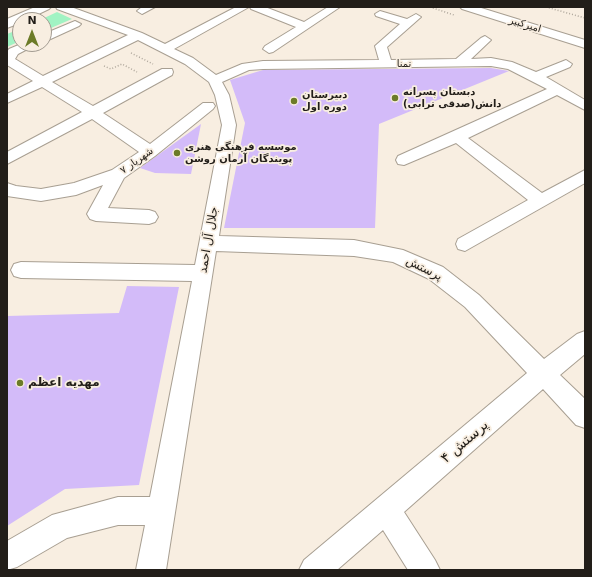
<!DOCTYPE html>
<meta charset="utf-8">
<style>
body{margin:0}
#map{position:relative;width:592px;height:577px;overflow:hidden;background:#f8eee1;font-family:"DejaVu Sans",sans-serif}
canvas{display:block}
.frame{position:absolute;inset:0;border:8px solid #221e19;pointer-events:none}
.north{position:absolute;left:12px;top:12px;width:40px;height:40px;box-sizing:border-box;background:#f8eee1;border:1px solid #a29b91;border-radius:50%;rotate:0deg;font-size:11px;font-weight:700;line-height:16px;text-align:center;color:#221e19}
.north::after{content:'';display:block;margin:auto;width:14px;height:18px;background:#6c7b28;clip-path:polygon(50% 0,100% 100%,50% 72%,0 100%)}
</style>
<div id="map">
<canvas width="592" height="577"></canvas>
<div class="frame"></div>
<div class="north">N</div>
</div>
<script>
const context = document.querySelector('canvas').getContext('2d');
context.lineJoin = 'round';
function fillPath(path, color) { context.fillStyle = color; context.fill(path, 'evenodd'); }
const shape = rows => new Path2D(rows.map(r => 'M' + r).join(''));
function stroke(path, color, width, dash) { context.strokeStyle = color; context.lineWidth = width; context.lineCap = dash ? 'butt' : 'round'; context.setLineDash(dash || []); context.stroke(path); }
function write(font, color, halo, rows, align = 'center') {
  context.font = font + ' "DejaVu Sans","Noto Naskh Arabic",sans-serif'; context.lineWidth = 3.5; context.setLineDash([]); context.textBaseline = 'middle'; context.strokeStyle = halo; context.fillStyle = color; for (const [text, x, y, turn = 0] of rows) {
    context.save(); context.translate(x, y); context.rotate((+turn || 0) * Math.PI / 180); context.textAlign = isNaN(turn) ? turn : align; if (halo) context.strokeText(text, 0, 0); context.fillText(text, 0, 0); context.restore();
  }
}
fillPath(shape([
 [57,12,72,19,44,31,44,20,40,20],
 [20,29,20,41,7,47,7,34]
]), '#a1f3c3');
fillPath(shape([
 [491,68,509,71,379,124,375,228,224,228,245,123,230,80,263,70],
 [201,124,191,174,155,173,140,168],
 [127,286,179,287,139,485,65,489,7,526,7,316,119,313]
]), '#d3bbf9');
const minor = shape([
 [56,7,71,7,142,33,165,44,236,7,249,7,174,49,193,58,216,75,242,64,263,61,379,60,375,46,400,24,376,16,375,14,380,11,407,19,416,14,421,17,387,47,391,60,456,59,481,38,485,36,491,40,471,59,491,58,512,62,536,72,566,60,572,64,570,67,546,77,585,100,585,110,557,95,468,138,542,193,585,170,585,183,465,251,458,249,456,244,458,239,528,200,456,143,404,165,398,164,396,160,398,156,547,89,508,69,491,66,263,69,249,70,222,82,229,95,236,125,219,236,354,240,403,250,443,267,479,295,544,359,577,334,585,331,585,354,560,375,585,399,585,428,576,425,543,389,404,512,435,560,440,570,408,570,383,530,337,570,299,570,304,560,527,373,465,307,429,279,393,262,354,256,216,251,166,570,136,570,145,525,118,525,67,538,17,567,7,570,7,541,52,515,118,497,150,497,192,281,21,278,14,276,11,270,14,264,21,262,195,265,222,125,215,95,209,82,185,64,138,40,52,82,93,106,162,69,172,69,173,72,172,75,103,113,150,144,203,103,213,103,215,106,213,109,155,156,124,178,108,208,149,210,155,212,158,217,155,222,149,224,96,221,90,219,87,214,103,185,76,195,41,201,7,196,7,183,16,186,41,189,74,183,112,170,139,152,92,119,7,164,7,152,82,112,42,87,7,103,7,94,33,81,7,65,7,52,9,49,21,44,37,44,18,54,15,59,43,76,128,35,57,9,56,7],
 [142,7,155,7,142,14,137,11,142,7],
 [250,7,265,7,304,22,328,7,340,7,273,52,269,53,263,49,265,46,296,27,251,9,250,7],
 [75,21,81,24,79,26,44,42,44,34,75,21]
]);
const secondary = shape([
 [35,7,51,7,49,9,26,20,20,20,20,23,7,28,7,19,35,7]
]);
const primary = shape([
 [460,7,478,7,585,40,585,48,462,9,460,7]
]);
stroke(minor, '#a89f92', 2);
stroke(secondary, '#a89f92', 2);
stroke(primary, '#a89f92', 2);
stroke(shape([
 [430,7,454,15],
 [546,7,585,18],
 [131,53,153,64],
 [104,66,111,69,122,64,137,72]
]), '#afa79c', 1.5, [1, 2]);
fillPath(minor, '#fff');
fillPath(secondary, '#fff');
fillPath(primary, '#fff');
for (const [x, y, r, color] of [
 [395,98,4,"#6c7b28"],
 [294,101,4,"#6c7b28"],
 [177,153,4,"#6c7b28"],
 [20,383,4,"#6c7b28"]
]) { const dot = new Path2D(); dot.arc(x, y, r, 0, 2 * Math.PI); context.fillStyle = color; context.fill(dot); stroke(dot, '#f8eee1', 1.5); }
write('10px', '#221e19', '#f8eee1', [
 ["امیرکبیر",525,25,17],
 ["تمنا",404,64],
 ["شهریار ۷",137,161,-35]
]);
write('bold 10px', '#221e19', '#f8eee1', [
 ["دبستان پسرانه",403,92],
 ["دانش(صدقی ترابی)",403,104],
 ["دبیرستان",302,95],
 ["دوره اول",302,107],
 ["موسسه فرهنگی هنری",185,147],
 ["پویندگان آرمان روشن",185,159]
], 'left');
write('12px', '#221e19', '#f8eee1', [
 ["جلال آل احمد",209,240,-80],
 ["پرستش",424,269,27]
]);
write('bold 12px', '#221e19', '#f8eee1', [
 ["مهدیه اعظم",28,383]
], 'left');
write('14px', '#221e19', '#f8eee1', [
 ["پرستش ۴",465,442,-41]
]);
</script>
